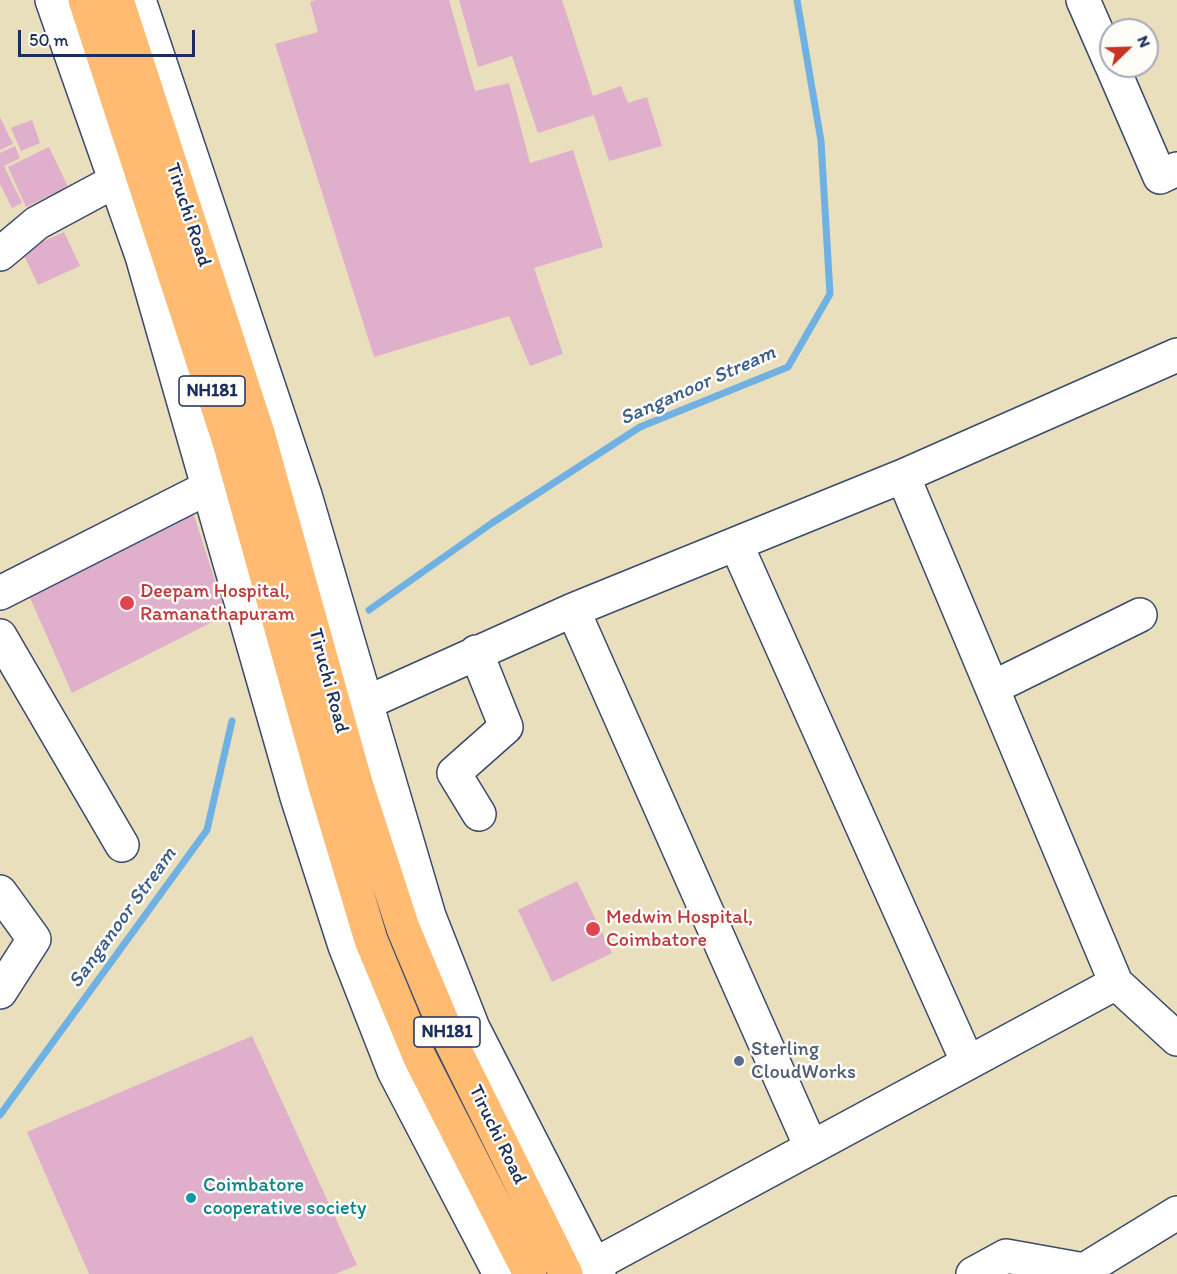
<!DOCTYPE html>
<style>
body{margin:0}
#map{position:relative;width:1177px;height:1274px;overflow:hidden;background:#e9dfbc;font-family:Itim,sans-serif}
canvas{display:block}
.north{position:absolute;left:1099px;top:18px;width:60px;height:60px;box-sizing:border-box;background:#fdfcf7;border:2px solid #a3aaba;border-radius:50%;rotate:67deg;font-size:16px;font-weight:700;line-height:24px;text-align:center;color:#1b2f5e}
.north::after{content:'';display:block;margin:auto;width:21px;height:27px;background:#c8321e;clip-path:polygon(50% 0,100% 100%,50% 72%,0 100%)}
.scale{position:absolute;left:18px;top:30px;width:177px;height:27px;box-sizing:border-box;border:3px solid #1b2f5e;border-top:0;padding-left:8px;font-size:18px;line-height:21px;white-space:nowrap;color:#1b2f5e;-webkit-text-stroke:4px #fdfcf7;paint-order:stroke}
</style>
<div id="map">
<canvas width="1177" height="1274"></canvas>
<div class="north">N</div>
<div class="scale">50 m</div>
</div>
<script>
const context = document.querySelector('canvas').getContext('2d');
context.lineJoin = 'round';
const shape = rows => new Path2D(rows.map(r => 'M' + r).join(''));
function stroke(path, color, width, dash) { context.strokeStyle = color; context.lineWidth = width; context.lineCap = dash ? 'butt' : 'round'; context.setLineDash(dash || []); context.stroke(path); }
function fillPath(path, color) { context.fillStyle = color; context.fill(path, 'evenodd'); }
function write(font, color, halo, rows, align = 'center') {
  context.font = font + ' Itim,sans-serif'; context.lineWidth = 5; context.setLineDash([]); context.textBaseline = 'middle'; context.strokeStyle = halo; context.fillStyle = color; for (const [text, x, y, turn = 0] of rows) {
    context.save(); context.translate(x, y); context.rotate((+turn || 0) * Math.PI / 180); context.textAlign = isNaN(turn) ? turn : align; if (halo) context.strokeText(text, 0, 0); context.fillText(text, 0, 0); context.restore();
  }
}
stroke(shape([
 [369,610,492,523,640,427,788,367,830,294,821,141,797,0],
 [0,1115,207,830,232,721]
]), '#70b1e4', 7);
fillPath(shape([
 [316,0,449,0,475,91,509,83,530,163,573,150,603,247,534,268,563,354,530,366,509,316,374,357,275,44,318,32,310,2],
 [459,0,562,0,593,96,621,86,628,103,647,97,662,146,609,161,594,115,538,133,512,56,478,67],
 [0,117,13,144,0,150],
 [32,120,40,143,21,151,11,128],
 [15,146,20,158,4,166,22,203,12,208,0,184,0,153],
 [49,147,68,187,26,207,8,167],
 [64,232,80,266,38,285,22,251],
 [192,509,226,615,72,693,27,591],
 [577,881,612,953,552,982,518,910],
 [252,1036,357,1265,335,1274,89,1274,27,1132]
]), '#e0afcb');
const minor = shape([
 [52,0,142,256,297,797,345,946,394,1071,500,1274],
 [139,0,305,495,429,916,473,1028,599,1274],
 [1083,0,1111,64],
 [1112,66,1160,177,1177,169],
 [0,254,37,223,117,180],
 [903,476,1177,355],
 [736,544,968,1063],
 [0,593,209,487],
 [573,610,811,1147],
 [0,636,122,845],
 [476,652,506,727,454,773,479,814],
 [992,688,1140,615],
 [366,703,573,610,903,476,1116,983,1177,1039],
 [0,892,34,939,0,992],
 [594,1265,1116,983],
 [973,1274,1006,1256,1084,1270,1177,1213]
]);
const highway = shape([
 [85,0,230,445,325,786,371,940,420,1058,530,1274],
 [117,0,258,433,355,780,403,928,450,1040,566,1274]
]);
stroke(minor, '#3a496c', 36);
stroke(highway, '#3a496c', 36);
stroke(minor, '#fff', 33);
stroke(highway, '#febb71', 33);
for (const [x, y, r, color] of [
 [127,603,8,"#e0444e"],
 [593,929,8,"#e0444e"],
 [739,1061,6,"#5c6f8a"],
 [191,1198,6,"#0f9aa8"]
]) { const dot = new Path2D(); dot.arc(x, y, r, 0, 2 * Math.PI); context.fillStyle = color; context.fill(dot); stroke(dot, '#fdfcf7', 2); }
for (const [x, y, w] of [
 [212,391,66],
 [447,1032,66]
]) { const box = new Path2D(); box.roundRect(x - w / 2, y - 15, w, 30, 4.5); context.fillStyle = '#fdfcf7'; context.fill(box); stroke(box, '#1b2f5e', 1.5); }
write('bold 18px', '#1b2f5e', null, [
 ["NH181",212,391],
 ["NH181",447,1032]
]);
write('20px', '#1b2f5e', '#fdfcf7', [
 ["Tiruchi Road",188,215,72],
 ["Tiruchi Road",328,681,75],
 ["Tiruchi Road",497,1135,64]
]);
write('20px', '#be3a42', '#fdfcf7', [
 ["Deepam Hospital,",140,592],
 ["Ramanathapuram",140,615],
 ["Medwin Hospital,",606,918],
 ["Coimbatore",606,941]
], 'left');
write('20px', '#4e5e75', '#fdfcf7', [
 ["Sterling",751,1050],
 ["CloudWorks",751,1073]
], 'left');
write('20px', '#0d838f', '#fdfcf7', [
 ["Coimbatore",203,1186],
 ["cooperative society",203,1209]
], 'left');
write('italic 21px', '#395c8d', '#fdfcf7', [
 ["Sanganoor Stream",698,386,-24],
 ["Sanganoor Stream",123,918,-54]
]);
</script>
